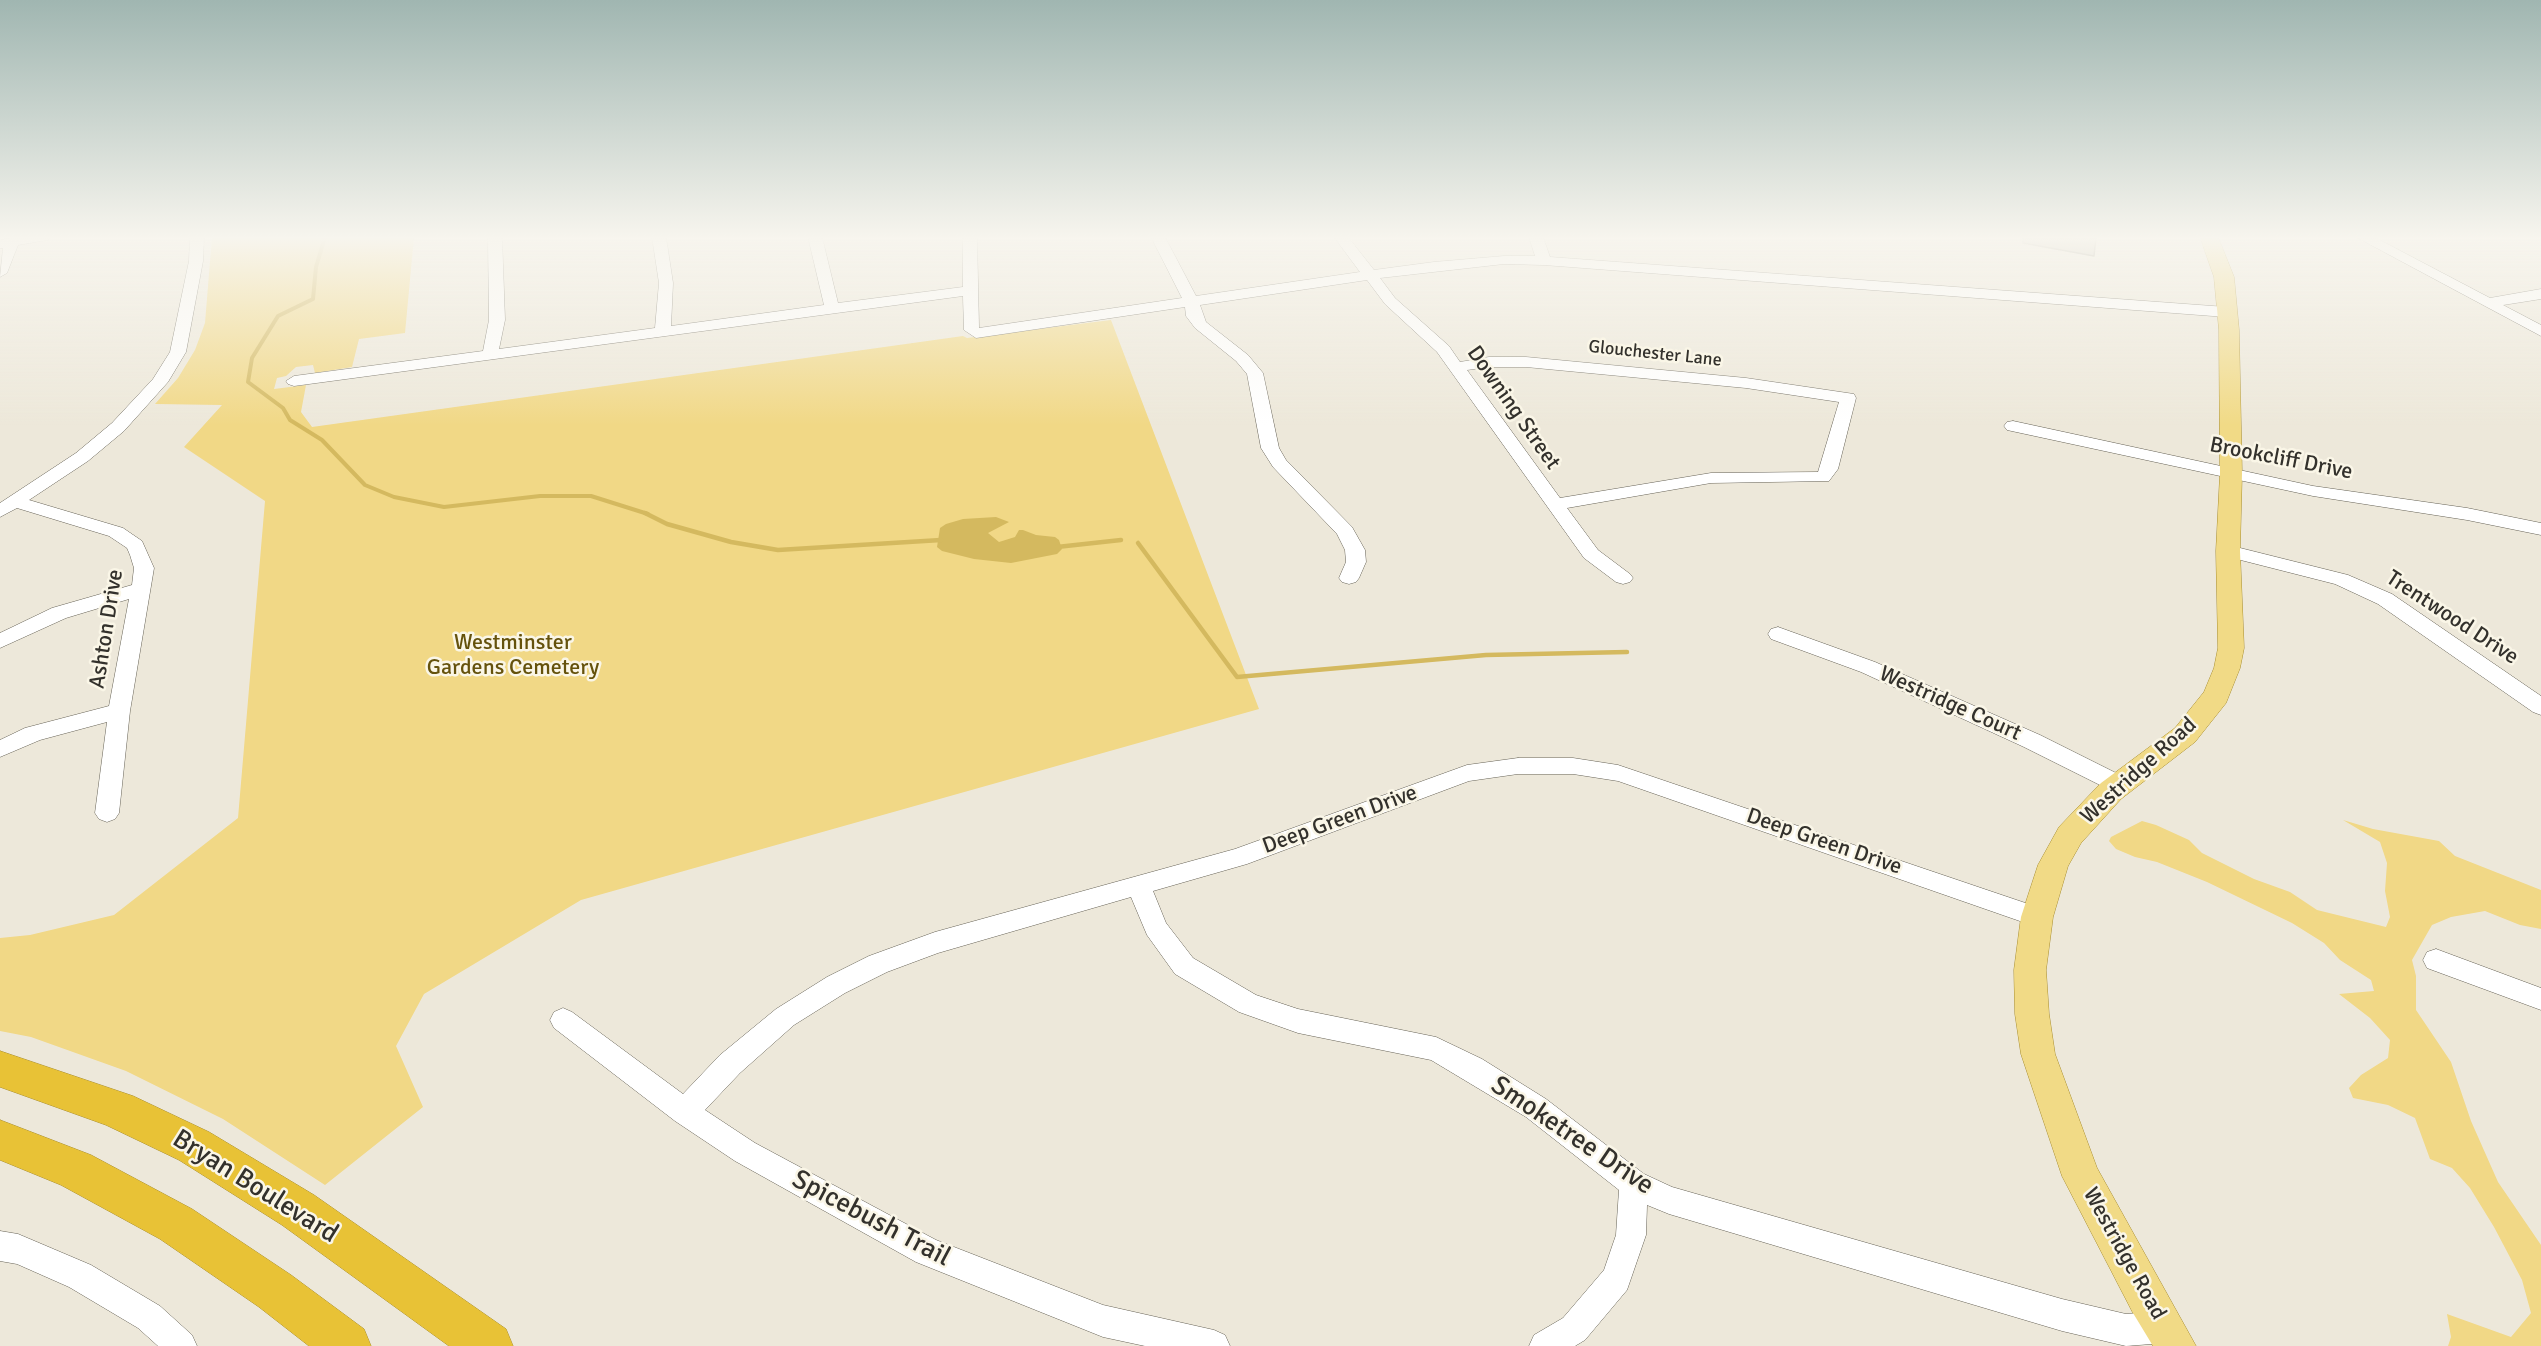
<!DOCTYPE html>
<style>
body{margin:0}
canvas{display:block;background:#ede8da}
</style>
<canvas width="2541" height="1346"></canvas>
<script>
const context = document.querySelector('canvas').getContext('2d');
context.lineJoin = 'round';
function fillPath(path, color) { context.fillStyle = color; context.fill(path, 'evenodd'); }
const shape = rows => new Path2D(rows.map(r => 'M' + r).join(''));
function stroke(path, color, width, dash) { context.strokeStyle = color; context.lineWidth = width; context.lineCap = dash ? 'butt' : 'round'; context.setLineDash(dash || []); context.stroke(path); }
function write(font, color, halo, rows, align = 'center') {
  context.font = font + ' Signika,sans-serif'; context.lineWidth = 5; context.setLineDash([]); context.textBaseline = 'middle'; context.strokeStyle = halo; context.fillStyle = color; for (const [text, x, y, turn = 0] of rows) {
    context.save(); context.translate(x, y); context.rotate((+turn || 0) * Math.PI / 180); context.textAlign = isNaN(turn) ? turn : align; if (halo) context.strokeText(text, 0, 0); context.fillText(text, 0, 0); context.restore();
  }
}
fillPath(shape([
 [212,237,414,237,405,333,359,339,352,367,315,373,313,365,296,367,286,376,277,378,274,389,306,385,301,412,312,427,963,336,967,338,1111,320,1259,709,581,900,424,994,396,1046,423,1107,325,1185,223,1119,126,1071,31,1037,0,1031,0,938,30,935,114,915,238,818,265,501,184,447,222,405,155,404,178,378,195,350,205,323],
 [2343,820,2373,829,2439,841,2455,856,2541,890,2541,929,2520,925,2485,911,2451,917,2432,925,2412,960,2416,976,2416,1010,2451,1062,2471,1121,2498,1182,2541,1245,2541,1346,2448,1346,2451,1337,2447,1314,2511,1337,2531,1313,2522,1280,2494,1227,2470,1188,2452,1168,2430,1159,2415,1118,2388,1105,2353,1098,2349,1088,2361,1075,2388,1058,2390,1040,2370,1018,2339,994,2374,991,2371,980,2340,960,2324,943,2292,923,2207,882,2157,862,2135,857,2116,849,2109,841,2111,837,2142,821,2156,825,2189,840,2202,853,2254,879,2290,892,2317,910,2386,927,2390,917,2385,891,2387,863,2380,842]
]), '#f1d886');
fillPath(shape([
 [996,517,1009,522,988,533,999,542,1015,537,1019,530,1023,530,1036,535,1055,537,1059,540,1062,549,1057,554,1011,563,974,559,942,551,937,547,940,528,946,524,963,519]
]), '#d4b95f');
stroke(shape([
 [325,237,316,267,313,299,278,316,252,358,248,382,283,408,290,420,322,440,365,485,394,497,444,507,540,496,591,496,648,514]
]), '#d4b95f', 4);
stroke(shape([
 [645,513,667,524,731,542,778,550,941,540],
 [1138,543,1237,677,1486,655,1627,652],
 [1057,547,1121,540]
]), '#d4b95f', 4.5);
const building = shape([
 [2023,237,2096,237,2094,256,2023,243,2023,237]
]);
fillPath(building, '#bebaad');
stroke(building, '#817d70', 1.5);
const minor = shape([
 [17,237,50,237,48,240,18,245,7,273,0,277,3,248,0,248,0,240,17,237],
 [190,237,204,237,203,261,186,352,168,382,124,431,88,461,29,500,123,528,142,541,154,568,130,711,119,813,115,819,107,822,99,819,95,813,107,722,40,740,0,757,0,740,25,728,109,706,129,599,66,618,0,648,0,633,52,608,132,585,134,568,130,555,127,548,109,536,17,508,0,517,0,503,76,453,112,423,153,379,170,352,189,261,190,237],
 [488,237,502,237,505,320,499,349,655,328,659,283,652,237,666,237,673,283,671,326,824,305,808,237,822,237,838,303,963,287,963,237,977,237,979,328,1182,298,1151,237,1165,237,1196,296,1360,272,1334,237,1348,237,1374,270,1434,262,1504,256,1535,256,1529,237,1543,237,1550,257,2226,307,2234,312,2226,317,1544,265,1504,264,1380,278,1395,298,1449,346,1460,362,1489,357,1526,357,1746,378,1854,394,1856,398,1838,469,1829,481,1711,483,1567,508,1598,550,1630,574,1633,578,1630,582,1623,584,1616,582,1584,558,1437,352,1385,304,1367,280,1200,305,1206,322,1248,355,1263,373,1279,448,1286,460,1352,527,1365,550,1366,562,1359,578,1356,582,1349,584,1342,582,1339,578,1346,562,1345,550,1337,534,1273,467,1261,448,1247,374,1236,361,1195,328,1186,316,1185,307,976,338,964,330,963,296,294,386,288,384,286,381,294,376,483,351,489,320,488,237],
 [1489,367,1526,367,1746,388,1839,402,1818,472,1711,473,1560,498,1467,370,1489,367],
 [2356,237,2374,237,2490,298,2541,289,2541,299,2503,305,2541,325,2541,336,2356,237],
 [2013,421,2313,486,2467,508,2541,523,2541,535,2467,520,2313,496,2007,430,2004,426,2007,422,2013,421],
 [2228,545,2348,575,2392,594,2541,696,2541,715,2533,712,2378,604,2335,584,2221,555,2218,551,2221,547,2228,545],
 [1778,627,1875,662,2040,735,2126,778,2129,784,2126,790,2118,793,2110,790,2024,747,1861,672,1771,639,1768,634,1771,629,1778,627],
 [1518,758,1573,758,1618,765,2046,910,2049,917,2046,924,2037,927,1618,781,1573,774,1518,774,1469,781,1247,864,1153,891,1166,923,1193,958,1256,995,1298,1009,1436,1037,1482,1059,1546,1099,1644,1174,1672,1187,2062,1299,2126,1314,2164,1311,2175,1316,2180,1327,2175,1338,2164,1343,2126,1346,2062,1331,1669,1214,1647,1205,1646,1235,1627,1290,1585,1340,1575,1346,1529,1346,1534,1335,1563,1318,1604,1270,1616,1235,1619,1190,1526,1117,1431,1060,1298,1033,1239,1012,1175,974,1147,935,1131,897,938,953,887,972,845,993,794,1025,740,1073,705,1110,755,1143,936,1240,1103,1305,1214,1330,1225,1335,1230,1346,1145,1346,1103,1337,916,1262,735,1161,675,1121,554,1028,550,1020,554,1012,563,1008,572,1012,683,1094,720,1055,776,1009,827,977,869,956,935,932,1235,849,1467,765,1518,758],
 [2436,949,2541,988,2541,1010,2427,968,2423,960,2427,952,2436,949],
 [0,1231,18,1234,91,1265,160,1306,192,1335,197,1346,158,1346,138,1328,69,1287,17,1264,0,1261,0,1231]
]);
const major = shape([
 [2200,237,2218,237,2234,277,2239,330,2242,474,2240,551,2244,648,2240,668,2226,703,2195,742,2121,799,2081,843,2068,866,2053,917,2046,970,2049,1014,2055,1054,2097,1168,2196,1346,2153,1346,2133,1313,2062,1176,2021,1054,2015,1014,2014,970,2021,917,2038,865,2059,827,2101,783,2175,728,2204,692,2214,668,2218,648,2216,551,2220,474,2219,330,2214,277,2200,237]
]);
const highway = shape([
 [0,1051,133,1096,209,1132,314,1195,506,1329,513,1346,449,1346,282,1225,179,1160,106,1125,0,1087,0,1051],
 [0,1120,91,1155,192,1209,291,1275,364,1329,371,1346,309,1346,259,1307,160,1239,61,1185,0,1160,0,1120]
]);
stroke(minor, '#676357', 1);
stroke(major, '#a98f32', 1);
stroke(highway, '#a98f32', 1);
fillPath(minor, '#fff');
fillPath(major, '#f1da86');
fillPath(highway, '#e8c236');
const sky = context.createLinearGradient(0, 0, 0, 425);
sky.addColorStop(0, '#a0b6b1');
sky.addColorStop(0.56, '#f7f5ee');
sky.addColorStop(1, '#f7f5ee00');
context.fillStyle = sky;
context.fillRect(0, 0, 2541, 425);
write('18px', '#33312c', '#faf6e7', [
 ["Glouchester Lane",1655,354,6]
]);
write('22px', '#33312c', '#faf6e7', [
 ["Downing Street",1513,408,55],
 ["Brookcliff Drive",2281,459,11],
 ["Trentwood Drive",2452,618,33],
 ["Ashton Drive",107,629,-81],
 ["Westridge Court",1950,704,24],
 ["Westridge Road",2139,771,-42],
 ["Deep Green Drive",1340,820,-20],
 ["Deep Green Drive",1824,842,19],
 ["Westridge Road",2124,1254,61]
]);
write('22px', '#65520c', '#faf6e7', [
 ["Westminster",513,643],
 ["Gardens Cemetery",513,668]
]);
write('27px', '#33312c', '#faf6e7', [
 ["Smoketree Drive",1572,1136,34],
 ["Bryan Boulevard",255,1187,32],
 ["Spicebush Trail",871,1219,28]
]);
</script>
